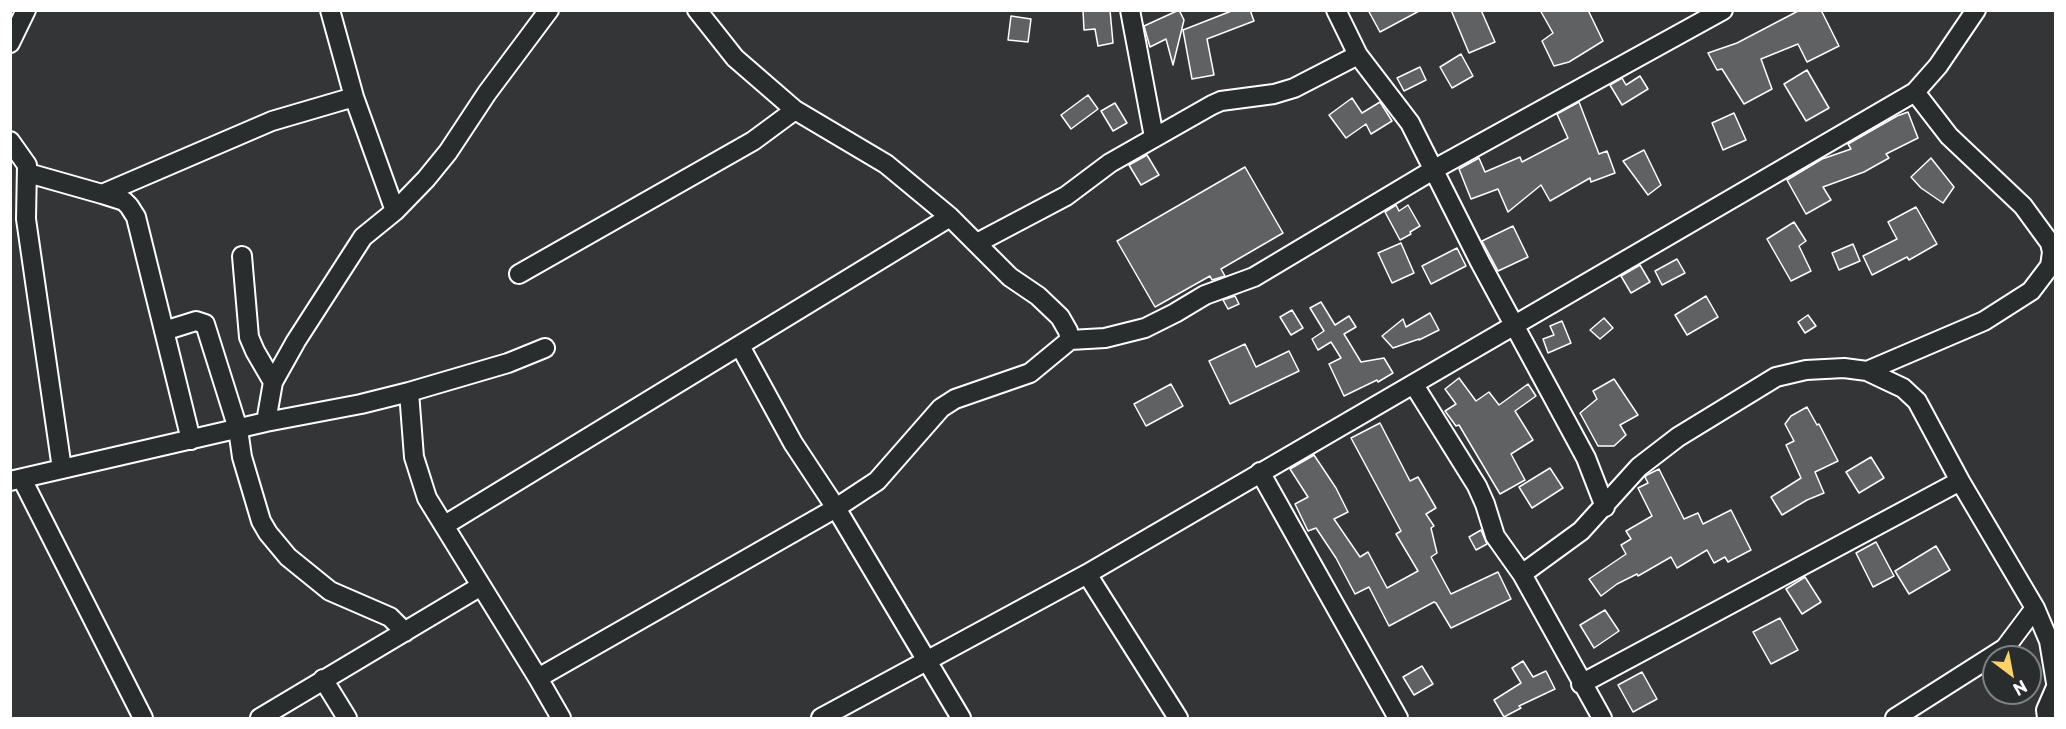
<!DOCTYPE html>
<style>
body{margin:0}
#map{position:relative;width:2066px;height:729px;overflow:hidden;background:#333536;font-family:"Playpen Sans",sans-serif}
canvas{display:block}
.frame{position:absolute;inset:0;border:12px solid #fff;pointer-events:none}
.north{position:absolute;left:1982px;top:645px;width:60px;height:60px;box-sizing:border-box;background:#2a2d2e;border:2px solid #7f8182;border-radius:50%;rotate:148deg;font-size:16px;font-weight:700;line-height:24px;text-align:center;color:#fff}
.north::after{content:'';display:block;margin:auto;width:21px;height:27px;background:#ffd166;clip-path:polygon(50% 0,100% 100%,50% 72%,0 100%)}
</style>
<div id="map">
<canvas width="2066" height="729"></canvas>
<div class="frame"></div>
<div class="north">N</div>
</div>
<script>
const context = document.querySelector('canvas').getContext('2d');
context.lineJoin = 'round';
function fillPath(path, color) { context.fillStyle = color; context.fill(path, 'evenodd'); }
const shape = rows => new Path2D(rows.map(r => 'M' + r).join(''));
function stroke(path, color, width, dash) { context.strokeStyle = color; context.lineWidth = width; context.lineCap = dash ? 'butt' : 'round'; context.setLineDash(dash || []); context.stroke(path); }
const building = shape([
 [1083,10,1110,10,1113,43,1098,46,1095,29,1084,30,1083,10],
 [1179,10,1184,20,1173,65,1166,39,1150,47,1144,26,1179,10],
 [1234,10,1250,10,1254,21,1207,39,1214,75,1192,79,1183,30,1234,10],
 [1368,10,1421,10,1380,32,1368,10],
 [1451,10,1481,10,1495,42,1469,53,1451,10],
 [1540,10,1588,10,1603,41,1569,62,1554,66,1542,41,1553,33,1540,10],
 [1800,10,1821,10,1839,46,1807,62,1798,44,1761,59,1772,89,1744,104,1722,69,1717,70,1708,53,1737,43,1800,10],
 [1011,16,1031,19,1028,42,1008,40,1011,16],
 [1461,54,1473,76,1452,88,1440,67,1461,54],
 [1420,67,1426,80,1404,91,1397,78,1420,67],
 [1807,70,1829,108,1806,121,1784,84,1807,70],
 [1640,76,1648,89,1622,105,1610,85,1622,78,1626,85,1640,76],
 [1088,95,1098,109,1071,129,1061,115,1088,95],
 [1352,98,1362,113,1380,102,1392,121,1371,134,1366,124,1346,138,1329,115,1352,98],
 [1579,102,1599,154,1607,151,1615,173,1591,182,1590,178,1550,201,1541,185,1508,212,1498,189,1471,199,1459,169,1479,158,1485,172,1520,157,1522,162,1568,138,1557,114,1579,102],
 [1115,103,1127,123,1113,131,1101,111,1115,103],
 [1908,112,1918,138,1886,154,1889,158,1864,172,1823,187,1831,200,1806,214,1787,180,1822,159,1851,149,1848,144,1897,116,1908,112],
 [1734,113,1746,140,1723,150,1712,123,1734,113],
 [1644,150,1661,185,1648,195,1623,161,1644,150],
 [1147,155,1159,175,1141,185,1129,165,1147,155],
 [1931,158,1954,187,1943,203,1921,188,1911,177,1931,158],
 [1245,167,1283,233,1221,269,1225,276,1212,280,1210,276,1155,307,1117,241,1245,167],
 [1396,205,1399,211,1408,205,1420,226,1410,232,1411,234,1400,240,1385,212,1396,205],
 [1916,207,1937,244,1909,260,1907,257,1872,275,1863,256,1897,239,1888,222,1916,207],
 [1794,222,1806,241,1799,246,1811,271,1791,281,1767,239,1794,222],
 [1513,226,1528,257,1498,271,1482,241,1513,226],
 [1401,243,1414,273,1392,283,1378,253,1401,243],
 [1853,244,1860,261,1839,270,1832,253,1853,244],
 [1457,248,1466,266,1431,284,1422,266,1457,248],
 [1677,259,1685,273,1662,285,1655,271,1677,259],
 [1640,265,1650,282,1631,293,1621,276,1640,265],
 [1235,296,1239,304,1228,309,1223,300,1235,296],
 [1706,296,1718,317,1687,335,1675,315,1706,296],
 [1321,302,1335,325,1349,316,1356,327,1344,334,1361,362,1384,358,1393,373,1378,382,1377,380,1344,396,1329,364,1341,358,1331,342,1318,350,1312,339,1324,331,1310,308,1321,302],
 [1292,310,1303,328,1291,335,1280,317,1292,310],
 [1430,313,1439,330,1419,340,1419,339,1393,348,1382,336,1403,319,1406,327,1430,313],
 [1808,315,1816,326,1805,333,1798,322,1808,315],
 [1604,318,1613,328,1600,339,1590,330,1604,318],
 [1562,321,1571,343,1548,353,1543,339,1554,335,1550,326,1562,321],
 [1245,344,1256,367,1289,351,1299,371,1230,404,1209,361,1245,344],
 [1459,378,1476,401,1489,392,1499,405,1528,384,1536,396,1515,411,1533,440,1511,454,1525,480,1500,494,1459,425,1456,426,1445,411,1456,404,1445,389,1459,378],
 [1614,379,1638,415,1620,425,1626,435,1614,446,1598,446,1580,413,1597,399,1593,391,1614,379],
 [1171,384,1183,406,1146,426,1134,404,1171,384],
 [1807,407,1817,425,1819,424,1838,461,1815,472,1824,493,1807,500,1782,515,1771,497,1801,478,1786,445,1794,441,1785,424,1791,416,1807,407],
 [1380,423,1410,481,1418,477,1436,508,1426,514,1434,526,1431,528,1437,553,1431,557,1451,594,1498,572,1511,599,1451,628,1436,603,1434,602,1389,626,1369,587,1355,594,1336,558,1316,528,1308,531,1295,504,1308,497,1290,469,1314,455,1336,488,1348,512,1334,519,1360,557,1368,552,1387,588,1418,571,1396,534,1401,531,1351,438,1380,423],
 [1871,457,1884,478,1859,493,1846,472,1871,457],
 [1550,468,1563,488,1532,508,1519,487,1550,468],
 [1659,469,1684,519,1698,513,1703,524,1731,510,1751,550,1728,562,1725,557,1714,563,1707,550,1677,568,1671,557,1638,576,1637,574,1617,584,1601,596,1589,579,1626,554,1621,545,1631,539,1626,531,1652,516,1638,488,1648,483,1645,477,1647,475,1659,469],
 [1481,530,1487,544,1476,550,1469,537,1481,530],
 [1876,542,1894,576,1873,587,1856,553,1876,542],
 [1936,546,1950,570,1909,594,1895,571,1936,546],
 [1805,577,1821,602,1802,614,1786,589,1805,577],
 [1605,610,1619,631,1594,648,1580,625,1605,610],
 [1780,618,1798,650,1771,664,1753,632,1780,618],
 [1523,661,1533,677,1546,671,1555,689,1519,706,1521,708,1504,717,1494,700,1521,683,1512,668,1523,661],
 [1422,666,1433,684,1414,695,1403,677,1422,666],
 [1642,672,1657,699,1633,712,1618,685,1642,672]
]);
fillPath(building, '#5f6162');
stroke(building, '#fff', 1.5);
const street = shape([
 [330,10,354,97,395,211],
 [697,10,735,58,795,110,886,164,950,217,1010,277,1038,296,1060,317,1068,331,1070,340],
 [1130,10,1154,137],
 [1336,10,1358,55,1410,123,1480,262,1586,458,1605,507],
 [10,43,26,10],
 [10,141,27,165,26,219,62,469],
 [28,173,102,194,124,201,129,206,136,217,191,440],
 [102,194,272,121,354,97],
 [977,243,1066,196,1110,163,1212,105,1221,101,1274,94,1294,88,1358,55],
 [242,256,249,337,255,351,273,382],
 [519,274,753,141,795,110],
 [164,331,196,321,205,324,238,429,242,457,261,521,268,533,288,557,330,591,390,617,405,632],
 [740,346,793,443,836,508,961,718],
 [1867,371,1984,321,2031,291,2050,266,2052,252,2050,243,2023,206,1949,136,1915,92],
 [1414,385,1477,486,1485,504,1495,536,1522,574,1602,718],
 [409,392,414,457,427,498,538,678,561,718],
 [266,422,273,382,296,341,363,237,395,211,426,179,448,152,487,93,549,10],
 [1260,472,1398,718],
 [22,479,143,718],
 [10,481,266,422,361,404,409,392,508,363,545,348],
 [445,525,950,217],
 [1087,574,1178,718],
 [1522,574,1581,531,1639,467,1678,437,1776,377,1806,370,1844,368,1867,371,1903,388,1917,401,1960,481,2035,608,2049,641,2056,683],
 [538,678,836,508,877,481,941,408,955,399,1030,373,1070,340,1105,338,1145,328,1175,313,1205,295,1254,277,1433,170,1723,10],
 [323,679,347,718],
 [1581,684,1960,481],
 [260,718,481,586],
 [821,718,1087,574,1915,92,1938,66,1976,10],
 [1895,718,2005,648,2035,608],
 [2047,718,2046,710,2056,687]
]);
stroke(street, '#fff', 22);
stroke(street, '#2a2d2e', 18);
</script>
